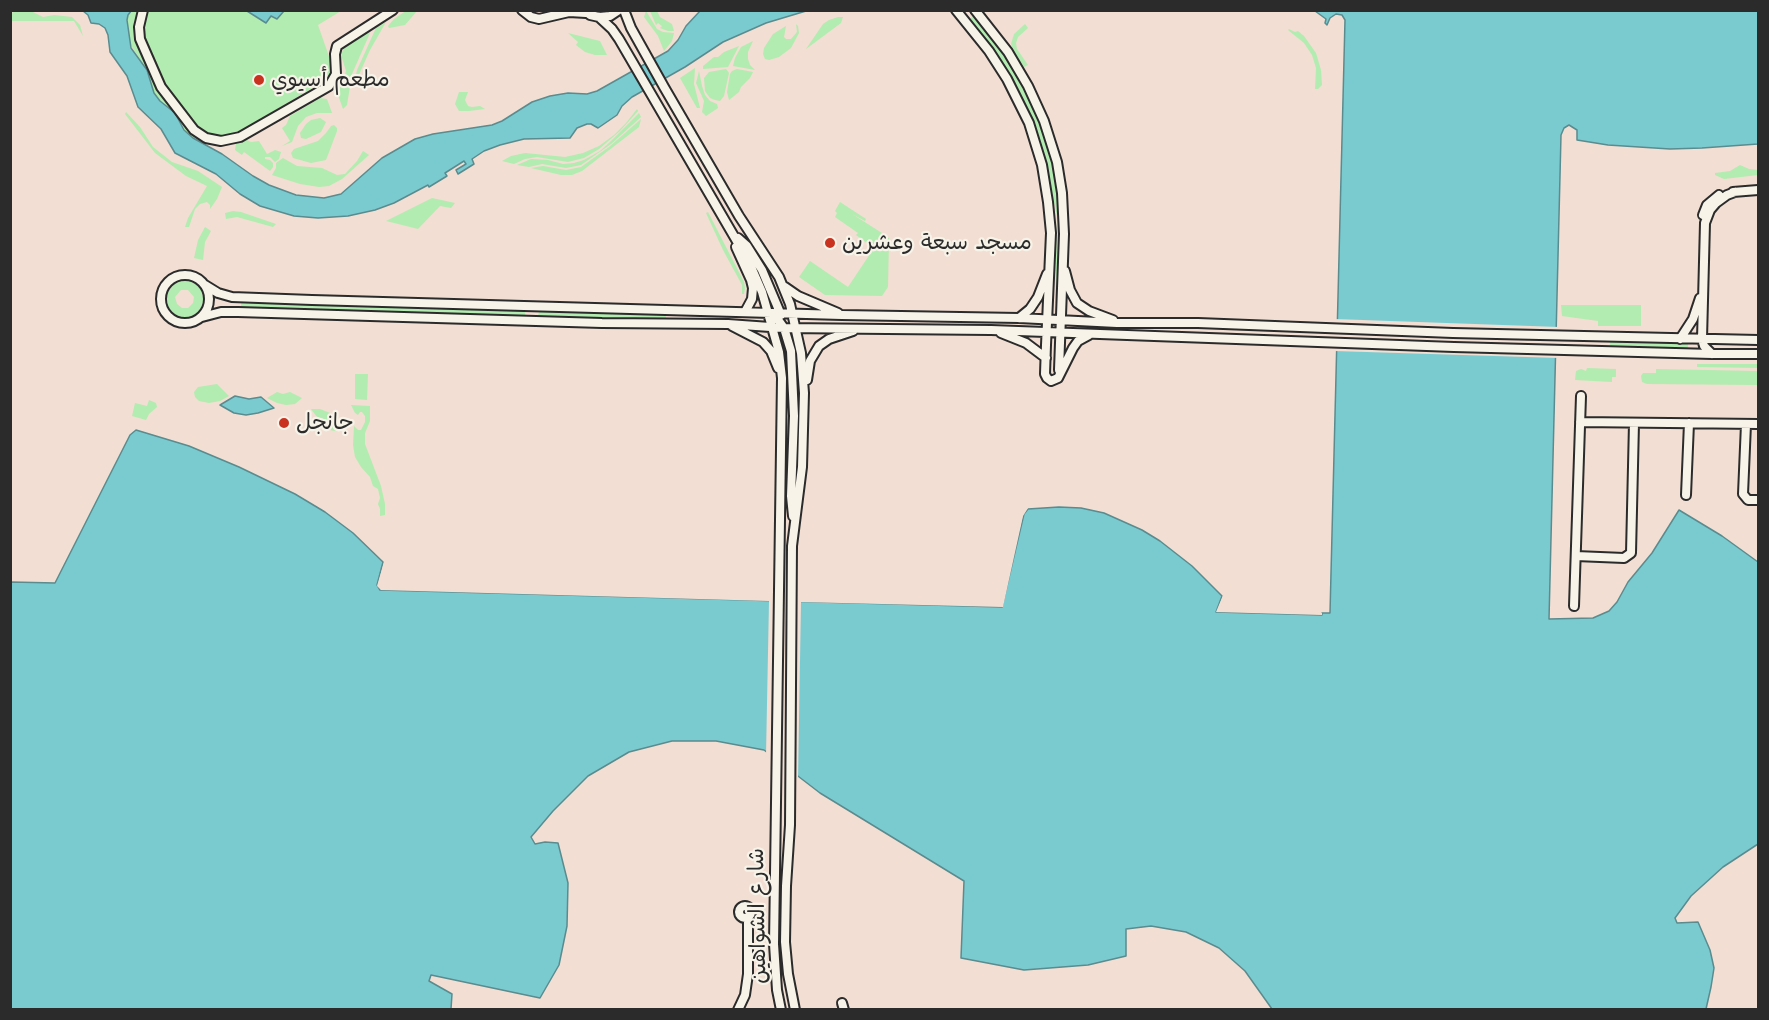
<!DOCTYPE html>
<meta charset="utf-8">
<style>
body{margin:0}
#map{position:relative;width:1769px;height:1020px;overflow:hidden;background:#f2ded2;font-family:"Comic Neue",sans-serif}
canvas{display:block}
.frame{position:absolute;inset:0;border:12px solid #2b2b2b;pointer-events:none}
</style>
<div id="map">
<canvas width="1769" height="1020"></canvas>
<div class="frame"></div>
</div>
<script>
const context = document.querySelector('canvas').getContext('2d');
context.lineJoin = 'round';
function fillPath(path, color) { context.fillStyle = color; context.fill(path, 'evenodd'); }
const shape = rows => new Path2D(rows.map(r => 'M' + r).join(''));
function stroke(path, color, width, dash) { context.strokeStyle = color; context.lineWidth = width; context.lineCap = dash ? 'butt' : 'round'; context.setLineDash(dash || []); context.stroke(path); }
function write(font, color, halo, rows, align = 'center') {
  context.font = font + ' "Comic Neue","Playpen Sans Arabic",sans-serif'; context.lineWidth = 4.5; context.setLineDash([]); context.textBaseline = 'middle'; context.strokeStyle = halo; context.fillStyle = color; for (const [text, x, y, turn = 0] of rows) {
    context.save(); context.translate(x, y); context.rotate((+turn || 0) * Math.PI / 180); context.textAlign = isNaN(turn) ? turn : align; if (halo) context.strokeText(text, 0, 0); context.fillText(text, 0, 0); context.restore();
  }
}
fillPath(shape([
 [29,10,43,17,54,15,72,17,80,25,83,36,74,21,11,21,11,14,14,11],
 [407,10,417,11,405,25,389,28,388,26,394,19],
 [131,11,341,11,318,25,332,65,331,74,326,80,237,133,224,136,209,134,206,145,199,142,187,134,175,113,160,101,154,93,147,70,130,44,127,17],
 [646,11,657,29,663,32,674,33,672,41,664,51,658,36,644,17],
 [650,11,657,11,660,17,672,24,674,31,668,31,660,28,662,26,658,23,656,25],
 [973,16,994,40,1020,80,1034,108,1048,147,1055,173,1059,211,1056,303,1055,303,1057,216,1043,151,1034,122,1021,94,998,55,970,19],
 [838,17,843,17,841,23,806,49,823,24,829,20],
 [386,22,370,50,353,88,357,70,376,28],
 [796,24,798,26,799,33,791,48,779,57,769,60,765,59,763,54,764,48,773,34,786,26,784,37,786,39,791,39,797,32],
 [1025,24,1028,28,1018,37,1016,43,1017,49,1028,65,1024,67,1014,52,1011,44,1014,34],
 [1289,29,1295,32,1298,31,1304,36,1316,53,1321,70,1322,85,1318,89,1315,89,1316,68,1312,55,1304,43,1288,30],
 [369,32,370,33,352,74,347,105,343,109,337,92,338,87,344,78,346,71,342,58,342,52,345,46],
 [568,33,600,41,607,55,595,55,585,52,576,45,578,42],
 [753,41,748,52,748,59,750,65,755,70,733,66,735,58,741,47],
 [739,46,728,67,703,69,703,66,714,57,718,57,724,52],
 [695,68,694,84,700,108,697,108,680,78],
 [726,69,729,73,724,96,720,101,715,100,710,98,705,91,704,78,709,72],
 [737,69,753,72,750,78,741,87,739,92,729,100,727,92,730,74,732,71],
 [699,71,702,86,705,95,710,101,717,104,718,108,706,116,702,112,704,101,696,83],
 [459,92,468,92,465,100,468,106,472,107,480,106,485,109,469,111,459,111,455,104],
 [320,98,327,99,332,113,317,113,306,117,298,126,292,142,282,146,290,141,282,128,286,125,290,116],
 [637,109,638,111,620,131,599,149,584,158,568,162,537,157,525,159,514,164,502,161,511,156,525,153,565,157,583,153,599,146,614,135,626,123],
 [126,112,140,127,153,147,172,162,198,171,222,187,217,199,210,209,210,205,207,202,200,204,195,209,189,227,185,227,188,218,207,186,186,176,155,153,125,114],
 [639,113,641,117,611,144,581,165,566,168,542,164,529,167,517,165,531,159,548,160,563,164,574,163,584,160,600,151,610,142],
 [320,118,326,122,321,132,306,139,301,138,300,133,306,124,311,120],
 [641,119,639,127,582,171,572,175,561,175,531,168,543,166,566,170,581,167,609,147],
 [334,125,337,128,337,131,326,160,311,163,293,158,291,153,294,149,318,141,326,133,331,126],
 [245,139,251,142,259,141,267,154,275,150,281,152,279,159,275,162,270,157,265,157,265,159,270,160,273,163,273,167,270,171,244,152,242,155,235,150,236,143,240,142],
 [363,151,369,155,342,179,329,186,319,187,300,184,272,175,276,168,276,163,283,158,297,166,322,168,337,175,345,174,357,161],
 [1740,165,1749,169,1758,170,1758,175,1724,179,1715,175,1715,173,1730,171],
 [432,198,455,203,451,208,440,206,418,229,386,221],
 [840,202,866,219,865,221,852,214,882,233,878,239,879,240,884,235,889,238,888,287,882,296,825,295,799,277,810,261,848,287,874,248,856,235,858,233,835,217,837,213,835,211],
 [233,211,241,212,276,224,273,227,237,217,226,219,225,213],
 [708,212,744,282,745,288,744,294,742,294,742,285,723,250,706,213],
 [205,227,211,231,205,242,203,260,194,258,198,240],
 [188,280,200,287,204,300,199,313,191,318,182,318,173,314,168,307,167,293,175,283],
 [181,290,188,290,194,297,193,303,188,308,182,308,177,304,175,297],
 [241,303,525,311,525,316,241,308],
 [1561,305,1641,305,1641,326,1598,326,1598,321,1562,316],
 [539,311,666,315,666,318,632,319,538,317],
 [1610,342,1647,342,1688,344,1688,349,1610,347],
 [1697,364,1758,364,1758,368,1697,367],
 [1587,368,1616,369,1616,377,1612,377,1612,382,1575,380,1576,371,1581,369,1586,371],
 [1656,369,1758,371,1758,385,1647,384,1642,382,1641,376,1643,373,1656,373],
 [355,374,368,374,367,400,355,399],
 [217,384,229,396,220,401,209,403,199,401,195,397,194,392,198,387],
 [277,392,283,394,290,392,302,398,295,404,286,405,277,403,267,398],
 [149,400,156,403,157,407,149,414,146,420,132,416,135,403,147,406],
 [351,405,370,406,370,421,365,433,365,444,381,486,385,504,385,515,380,516,380,509,378,504,380,498,378,489,373,486,370,477,361,467,355,457,353,445,354,426,358,430,361,430,365,422,365,416,362,412,360,412,358,415,355,413],
 [311,409,320,409,330,413,339,421,341,428,335,431,330,430,323,425]
]), '#b2ecb0');
const water = shape([
 [83,11,131,11,128,15,127,20,131,48,147,70,154,93,160,101,175,113,184,130,193,138,222,154,253,176,269,185,296,195,324,198,341,194,382,158,415,139,433,134,492,125,502,121,532,102,550,96,568,93,587,94,597,91,668,51,678,40,686,26,700,11,806,11,766,23,723,42,685,67,632,97,622,106,617,115,598,128,591,124,587,124,577,128,570,138,524,139,500,145,484,151,472,159,474,164,458,174,456,170,466,164,464,161,445,173,447,176,429,187,428,185,394,203,375,210,348,216,318,218,294,216,260,206,240,194,216,174,175,153,161,129,138,107,127,76,110,52,108,35,105,28,99,24,91,23,88,15,83,11],
 [247,11,284,11,277,19,271,16,266,23,247,11],
 [1315,11,1758,11,1758,144,1702,148,1670,149,1608,145,1577,140,1577,130,1569,125,1564,128,1561,135,1549,619,1593,618,1609,611,1617,602,1628,582,1652,553,1679,510,1722,536,1758,562,1758,844,1723,867,1691,896,1675,918,1677,923,1698,922,1710,950,1714,968,1711,987,1706,1009,1272,1009,1245,971,1219,948,1186,932,1151,926,1126,929,1126,956,1088,965,1024,970,961,958,964,881,820,793,764,750,716,741,672,741,629,752,588,776,553,811,531,837,535,844,545,842,558,843,568,883,567,926,559,965,540,998,431,975,429,981,452,994,451,1009,11,1010,11,582,55,583,130,435,136,430,189,446,239,467,295,494,325,512,353,533,383,562,377,585,380,590,1002,607,1024,514,1028,509,1059,507,1081,508,1104,513,1142,530,1160,541,1192,566,1222,596,1216,612,1322,615,1322,613,1330,613,1345,20,1342,15,1336,14,1330,18,1327,25,1325,23,1326,19,1315,11],
 [235,396,249,399,261,397,274,408,258,413,246,415,234,413,220,405,235,396]
]);
fillPath(water, '#7acbd0');
stroke(water, '#5a8b8e', 1.5);
fillPath(shape([
 [1334,319,1559,327,1559,358,1334,351],
 [1030,505,1023,516,1003,607,801,602,798,780,766,755,769,601,381,590,377,586,385,559,386,561,380,583,380,587,384,588,1000,604,1019,520,1025,507],
 [1224,593,1225,596,1220,610,1314,612,1322,613,1322,615,1216,612]
]), '#f2ded2');
const minor = shape([
 [143,10,139,27,140,39,161,87,194,130,206,138,221,141,240,137,329,86,336,74,335,54,337,46,393,10],
 [522,10,531,17,539,19,569,12,586,13],
 [584,10,590,15,599,17,610,16,619,10],
 [624,10,631,28,664,87,739,216,779,277,790,304,801,353,804,393,802,467,792,546,790,825,786,886,785,942,788,974,795,1010],
 [956,10,989,51,1007,79,1029,123,1042,165,1048,202,1051,233,1046,345,1045,374,1047,378,1051,381,1058,378,1073,348,1078,341,1089,335],
 [975,10,1008,52,1028,86,1044,121,1057,162,1062,193,1064,234,1059,370],
 [599,17,612,29,619,39,749,262,762,292,779,352,782,378,774,944,777,990,781,1010],
 [1733,192,1758,190],
 [1703,215,1707,205,1719,195],
 [738,238,747,246,762,270,781,315],
 [736,247,751,280,753,288,752,299,745,312],
 [1065,271,1070,290,1077,303,1089,311,1113,320],
 '161 299a24 24 0 1 1 48 0a24 24 0 1 1-48 0Z',
 [205,285,218,293,232,297,312,300,842,315,1019,318,1117,323,1198,323,1453,333,1758,340],
 [785,287,798,296,838,313],
 [770,313,779,321,784,328,791,351,794,416,791,496,793,516],
 [202,317,221,312,238,312,602,323,728,324,784,328,991,330,1454,347,1712,354,1758,354],
 [1019,318,1030,309,1038,297,1047,274],
 [732,326,763,342,771,351,778,368],
 [1001,333,1026,343,1046,358],
 [1680,339,1693,319,1700,298],
 [1712,354,1704,346,1702,339,1705,223,1710,210,1716,203,1727,195,1735,192],
 [807,380,810,361,819,346,829,339,853,331],
 [1580,422,1758,424],
 [1746,424,1743,494,1748,500,1758,500],
 [1686,495,1689,423],
 [1576,556,1624,558,1631,553,1634,423],
 [1574,606,1581,396],
 '739 912a6 6 0 1 1 12 0a6 6 0 1 1-12 0Z',
 [842,1003,844,1010],
 [738,1010,745,995,748,974,748,918]
]);
stroke(minor, '#2b2b2b', 12);
stroke(minor, '#f7f3e8', 8);
for (const [x, y, r, color] of [
 [259,80,6,"#c8321e"],
 [830,243,6,"#c8321e"],
 [284,423,6,"#c8321e"]
]) { const dot = new Path2D(); dot.arc(x, y, r, 0, 2 * Math.PI); context.fillStyle = color; context.fill(dot); stroke(dot, '#f7f3e8', 2); }
write('22px', '#2b2b2b', '#f7f3e8', [
 ["مطعم أسيوي",271,80],
 ["مسجد سبعة وعشرين",842,243],
 ["جانجل",296,423]
], 'left');
write('22px', '#2b2b2b', '#f7f3e8', [
 ["شارع الشواهين",758,916,-91]
]);
</script>
